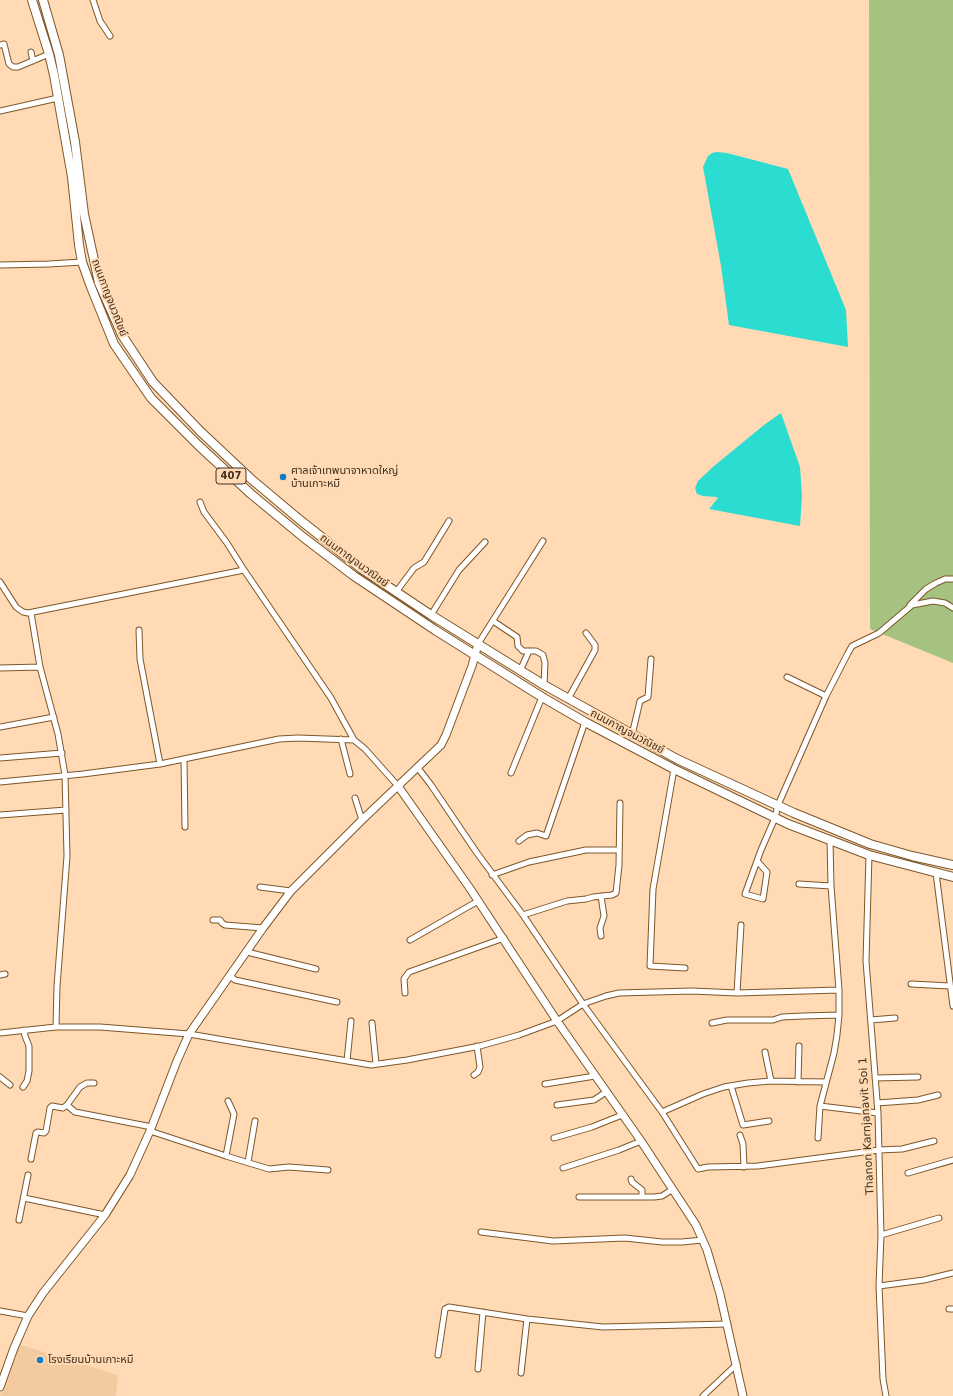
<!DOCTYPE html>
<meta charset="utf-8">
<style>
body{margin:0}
canvas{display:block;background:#ffdab4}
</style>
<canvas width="953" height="1396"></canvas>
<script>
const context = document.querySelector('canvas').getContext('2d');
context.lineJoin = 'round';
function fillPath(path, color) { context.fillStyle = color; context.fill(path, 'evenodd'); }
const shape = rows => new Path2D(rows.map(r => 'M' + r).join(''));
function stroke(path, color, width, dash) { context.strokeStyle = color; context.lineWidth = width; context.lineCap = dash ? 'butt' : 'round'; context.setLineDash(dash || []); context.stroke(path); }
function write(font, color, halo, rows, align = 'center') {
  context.font = font + ' "DejaVu Sans","Noto Sans Thai",sans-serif'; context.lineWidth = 4; context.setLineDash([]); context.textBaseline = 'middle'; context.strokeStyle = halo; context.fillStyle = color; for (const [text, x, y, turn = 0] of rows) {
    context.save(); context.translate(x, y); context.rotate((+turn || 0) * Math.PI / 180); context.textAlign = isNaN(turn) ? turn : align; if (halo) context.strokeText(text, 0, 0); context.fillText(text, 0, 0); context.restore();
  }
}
fillPath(shape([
 [18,1344,118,1375,116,1396,0,1396]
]), '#f4cba1');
fillPath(shape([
 [869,0,953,0,953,663,870,629]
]), '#a5c281');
fillPath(shape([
 [717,152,727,153,788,169,846,310,848,347,729,325,721,266,703,167,708,156,712,153],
 [781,413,800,467,802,496,800,526,709,509,718,498,716,497,703,496,697,494,695,488,698,481,714,466,764,425]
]), '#2bdcd0');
const minor = shape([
 [93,0,100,21,110,36],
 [0,45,4,44,9,64,13,67,18,67,49,54],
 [31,52,33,61],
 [0,111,58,98],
 [0,265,49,264,82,262],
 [200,502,204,512,227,543,244,570,331,698,354,740],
 [0,582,16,607,23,612,28,613,244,570],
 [396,592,414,568,424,562,449,521],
 [910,605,926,589,936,583,945,579,953,579],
 [31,613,40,667,58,734,65,775,67,856,57,986,56,1027],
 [431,615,459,570,485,542],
 [493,621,517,637,518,646,523,651,536,651,543,655,545,663,544,685],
 [139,630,140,659,160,764],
 [478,644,543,541],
 [0,668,40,667],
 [520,671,529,651],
 [787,677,826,696],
 [568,699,595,650,595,645,586,633],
 [0,727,54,717],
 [632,735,640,701,648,697,651,659],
 [341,739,350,774],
 [0,758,62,753],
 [184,760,185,827],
 [418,768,431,785,477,853,523,915,583,1004,662,1112,698,1169,708,1167,758,1166,879,1150,902,1149,934,1141],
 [674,769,653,889,650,966,685,968],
 [511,773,542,697],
 [0,782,83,774,160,764,279,739,298,738,354,740,365,749,398,786],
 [355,798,362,820],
 [0,815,66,810],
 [830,840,831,886,839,990,839,1015,837,1035,834,1053,820,1106,878,1113],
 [519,841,527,835,537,833,546,836,585,722],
 [869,855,866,961,878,1113,881,1235,879,1286,883,1379,886,1396],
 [758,862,767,872,763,899,745,894,761,850,775,818,778,805,826,696,848,653,852,646,879,633,912,605,933,601,945,603,953,608],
 [936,873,953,1006],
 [492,875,529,862,586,850,619,850],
 [799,884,831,886],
 [260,887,291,891],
 [523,915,567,901,586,899,593,897,612,895,616,893,619,865,620,803],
 [213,920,220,920,222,923,225,925,263,928],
 [601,936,600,928,604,916,601,896],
 [410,940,478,901],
 [247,951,251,953,316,969],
 [0,975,5,974],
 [230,976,235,980,337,1002],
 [911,984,950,986],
 [405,993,404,979,409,972,504,938],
 [737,993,741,925],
 [871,1020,895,1018],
 [372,1023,376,1064],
 [712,1023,727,1020,773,1020,782,1017,803,1016,839,1015],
 [0,1033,56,1027,100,1027,189,1034,371,1065,407,1060,480,1046,519,1035,557,1021,583,1004,606,996,619,993,692,991,737,993,839,990],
 [765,1052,771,1081],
 [347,1061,351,1021],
 [474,1075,478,1072,480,1067,477,1046],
 [0,1077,10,1085],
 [875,1078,918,1077],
 [798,1082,799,1046],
 [545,1084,595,1076],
 [731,1086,743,1125,769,1121],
 [23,1087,27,1081,29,1071,29,1046,25,1036,24,1030],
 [877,1103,918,1100,938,1095],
 [67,1105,80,1087,87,1083,94,1083],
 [557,1105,594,1100,606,1092],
 [662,1112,703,1094,724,1087,748,1083,771,1081,826,1082],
 [150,1131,226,1156,269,1169,289,1167,328,1170],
 [740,1135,743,1144,744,1167],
 [554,1138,592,1127,622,1115],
 [818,1138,820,1106],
 [226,1156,234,1114,228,1101],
 [31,1159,36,1133,38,1132,44,1133,46,1131,50,1108,52,1106,63,1108,67,1105,75,1112,152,1127],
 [248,1162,255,1121],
 [563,1168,619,1150,641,1141],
 [908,1173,953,1160],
 [631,1179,632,1182,642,1190,642,1197],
 [579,1197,654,1197,662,1196,673,1189],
 [24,1198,105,1215],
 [19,1220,28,1175],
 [481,1232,553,1241,625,1238,662,1242,682,1242,703,1240],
 [881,1235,939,1218],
 [879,1286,924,1280,953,1273],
 [949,1309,953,1309],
 [0,1311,28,1316],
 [438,1355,445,1309,449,1307,527,1319,603,1327,728,1324],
 [478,1369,483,1312],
 [521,1373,527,1319],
 [703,1396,737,1364]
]);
const tertiary = shape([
 [398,786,469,887,557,1021,641,1141,696,1225,707,1250,720,1294,743,1396],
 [0,1387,14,1348,28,1316,43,1293,105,1215,130,1175,150,1131,177,1061,189,1034,263,928,291,891,362,820,441,745,446,735,472,666,478,644]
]);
const primary = shape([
 [32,0,49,54,54,75,72,177,79,245,82,262,91,287,114,344,151,398,198,445,251,494,303,537,354,576,435,630,542,697,585,722,674,769,788,824,869,855,953,877],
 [43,0,59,55,75,142,84,214,99,283,122,335,153,382,201,432,250,478,300,520,362,569,431,615,544,685,677,759,794,813,870,844,912,856,953,865]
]);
stroke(minor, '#7e5628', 7);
stroke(tertiary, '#7e5628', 9);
stroke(primary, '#7e5628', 10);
stroke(minor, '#fff', 5);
stroke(tertiary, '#fff', 7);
stroke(primary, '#fff', 8);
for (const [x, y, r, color] of [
 [283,477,4,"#137ac5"],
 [40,1360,4,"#137ac5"]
]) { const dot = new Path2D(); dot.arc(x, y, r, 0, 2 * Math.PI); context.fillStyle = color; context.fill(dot); stroke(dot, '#ffdab4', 1.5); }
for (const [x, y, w] of [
 [231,476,30]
]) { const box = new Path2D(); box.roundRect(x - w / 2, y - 8, w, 16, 3); context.fillStyle = '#ffdab4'; context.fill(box); stroke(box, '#42301d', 1); }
write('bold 10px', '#42301d', null, [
 ["407",231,476]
]);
write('11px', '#42301d', '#ffdab4', [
 ["ถนนกาญจนวณิชย์",109,298,69],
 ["ถนนกาญจนวณิชย์",354,561,36],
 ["ถนนกาญจนวณิชย์",627,732,28],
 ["Thanon Karnjanavit Soi 1",867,1126,-93]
]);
write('11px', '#42301d', '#ffdab4', [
 ["ศาลเจ้าเทพนาจาหาดใหญ่",291,471],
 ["บ้านเกาะหมี",291,484],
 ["โรงเรียนบ้านเกาะหมี",48,1360]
], 'left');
</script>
